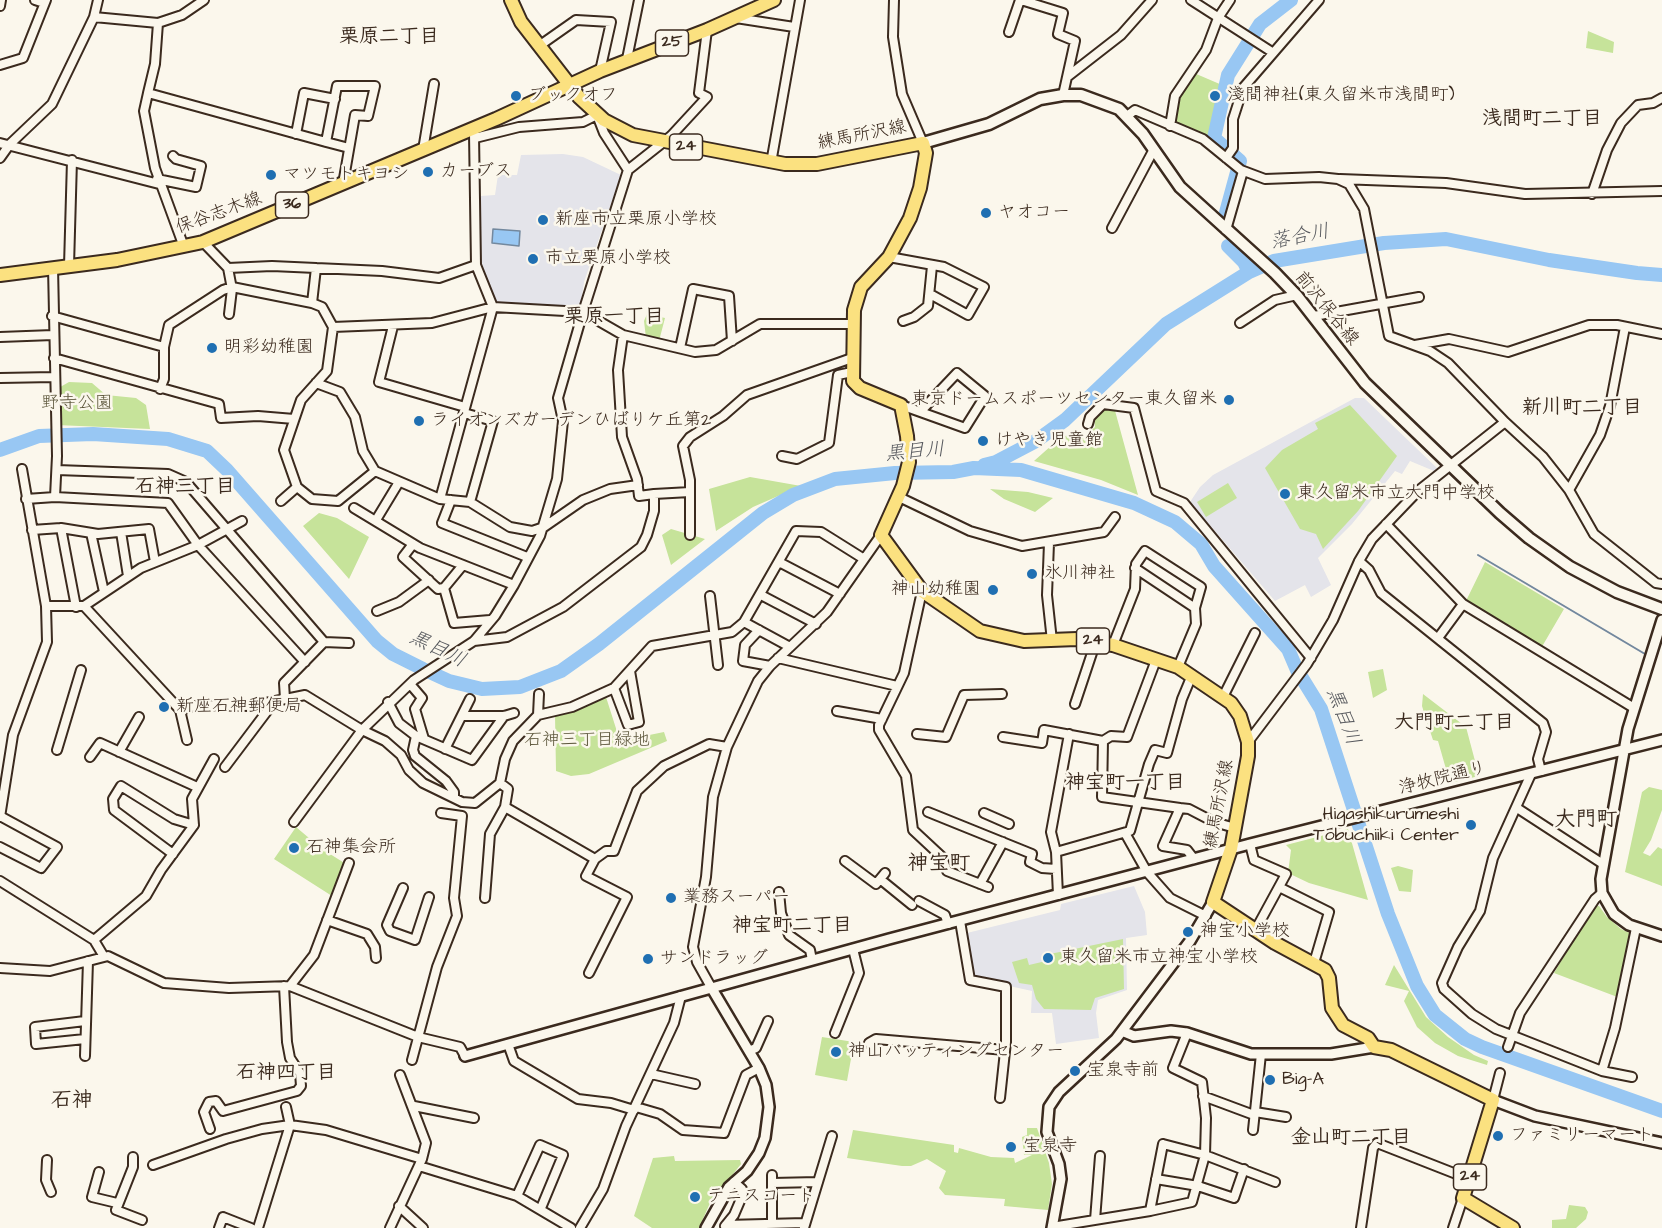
<!DOCTYPE html>
<meta charset="utf-8">
<style>
body{margin:0}
canvas{display:block;background:#fbf7ec}
</style>
<canvas width="1662" height="1228"></canvas>
<script>
const context = document.querySelector('canvas').getContext('2d');
context.lineJoin = 'round';
function fillPath(path, color) { context.fillStyle = color; context.fill(path, 'evenodd'); }
const shape = rows => new Path2D(rows.map(r => 'M' + r).join(''));
function stroke(path, color, width, dash) { context.strokeStyle = color; context.lineWidth = width; context.lineCap = dash ? 'butt' : 'round'; context.setLineDash(dash || []); context.stroke(path); }
function write(font, color, halo, rows, align = 'center') {
  context.font = font + ' "Architects Daughter","Klee One",sans-serif'; context.lineWidth = 5; context.setLineDash([]); context.textBaseline = 'middle'; context.strokeStyle = halo; context.fillStyle = color; for (const [text, x, y, turn = 0] of rows) {
    context.save(); context.translate(x, y); context.rotate((+turn || 0) * Math.PI / 180); context.textAlign = isNaN(turn) ? turn : align; if (halo) context.strokeText(text, 0, 0); context.fillText(text, 0, 0); context.restore();
  }
}
fillPath(shape([
 [563,154,583,157,621,175,584,282,580,310,495,305,480,267,481,196,495,195,498,175,517,175,521,155],
 [1355,398,1364,398,1437,468,1434,471,1410,461,1402,474,1395,471,1352,524,1318,558,1331,585,1311,597,1305,585,1275,601,1190,502,1200,487,1213,475],
 [1134,886,1145,912,1147,935,1126,938,1127,990,1098,1000,1096,1013,1099,1038,1056,1044,1052,1013,1031,1013,1032,991,973,978,965,935,967,933,1060,910,1061,904]
]), '#e4e4ea');
fillPath(shape([
 [1588,31,1614,42,1613,53,1586,48],
 [1194,73,1222,85,1211,142,1176,125,1174,121,1180,98],
 [647,314,665,318,659,341,646,338,644,321],
 [69,382,92,383,106,395,136,398,146,405,150,429,56,425,55,390],
 [1350,405,1397,456,1358,511,1323,549,1316,534,1300,529,1265,468,1282,450,1318,429,1315,423],
 [1105,407,1114,407,1138,495,1101,480,1034,461,1061,437,1076,433,1084,437,1095,427,1094,418],
 [750,477,801,486,753,507,716,531,709,489],
 [1228,483,1237,498,1206,517,1197,502],
 [990,489,1028,492,1053,498,1035,512,1004,499],
 [319,513,337,518,369,537,349,579,303,526],
 [671,529,705,539,671,565,662,535],
 [1485,562,1564,609,1540,650,1465,603],
 [1383,669,1387,690,1373,698,1368,672],
 [1423,694,1466,727,1479,776,1450,783,1438,741,1433,740,1426,719,1422,706],
 [606,697,620,741,664,732,667,741,589,774,571,776,556,771,555,715,574,712],
 [1649,787,1662,790,1662,810,1651,840,1643,853,1650,856,1658,847,1662,849,1662,886,1625,872,1642,792],
 [296,827,322,849,346,864,332,896,274,859],
 [1348,829,1368,900,1309,883,1288,873,1291,850,1286,845],
 [1398,866,1413,870,1411,892,1399,891,1391,868],
 [1594,905,1599,906,1607,917,1621,929,1634,935,1620,998,1554,973],
 [1123,939,1124,989,1095,998,1091,1010,1044,1009,1036,999,1032,985,1019,983,1012,962,1027,958,1029,965,1046,961,1045,955],
 [1394,965,1426,1017,1448,1037,1474,1055,1488,1061,1487,1065,1458,1056,1435,1043,1417,1027,1404,1001,1409,991,1385,985],
 [822,1037,854,1042,847,1081,815,1075],
 [1027,1128,1037,1128,1049,1163,1052,1184,1048,1210,1004,1206,1005,1199,945,1195,939,1188,946,1171,927,1159,911,1166,902,1166,847,1158,853,1130,954,1145,954,1152,958,1153,959,1148,991,1157,1014,1158,1015,1163,1032,1155,1024,1155,1022,1137,1027,1135],
 [674,1156,675,1161,740,1160,741,1164,710,1203,699,1228,652,1228,634,1216,653,1158],
 [1569,1205,1585,1207,1588,1212,1586,1219,1576,1228,1552,1228,1552,1220,1566,1219]
]), '#c6e39a');
const water = shape([
 [493,229,520,231,519,246,492,243,493,229]
]);
fillPath(water, '#98c7f3');
stroke(water, '#73889e', 1.5);
stroke(shape([
 [1478,555,1645,654]
]), '#73889e', 2);
stroke(shape([
 [1225,216,1240,161,1214,138,1228,75,1260,24,1291,0],
 [1228,246,1244,262,1249,272],
 [0,450,39,436,93,434,168,439,207,451,227,470,377,641,393,654,423,669,449,681,482,689,520,687,561,671,599,644,763,513,793,495,835,479,895,473,953,472,974,468,1021,470,1134,503,1175,522,1201,544,1214,566,1288,649,1297,670,1321,709,1388,914,1417,986,1435,1015,1465,1039,1482,1047,1662,1111],
 [984,465,996,462,1036,441,1065,420,1166,324,1249,272,1274,261,1384,243,1446,239,1549,260,1637,273,1662,275]
]), '#98c7f3', 14);
const minor = shape([
 [35,0,44,3],
 [894,0,893,37,902,94,923,143],
 [1021,0,1063,13,1058,34,1075,41,1067,77],
 [1191,0,1272,52],
 [0,6,1,0],
 [94,17,158,23,182,15,204,0],
 [736,18,794,27],
 [1009,32,1020,0],
 [539,46,576,20,611,22,600,71],
 [627,59,639,0],
 [0,65,23,58,46,0],
 [148,93,155,64,158,23],
 [1063,95,1067,77,1121,35,1152,0],
 [1127,116,1135,110,1203,139,1241,170,1265,179,1319,177,1338,179,1349,184,1364,209,1389,336,1430,351,1448,363,1505,422,1543,457,1569,490,1594,534,1656,583,1662,584],
 [1170,126,1175,96,1206,50,1218,18,1230,0],
 [296,134,304,93,335,99],
 [475,138,519,127,583,122,597,115,604,133,628,170,583,312,623,335,695,352,716,350,760,324,855,324],
 [326,142,349,148],
 [0,143,159,184],
 [423,150,434,84],
 [0,158,10,144,52,104,94,17,98,0],
 [1226,158,1233,148,1233,119,1243,88,1319,0],
 [771,163,800,0],
 [628,170,671,136,707,97,699,93,707,30],
 [157,179,196,187,201,166,176,159,173,156],
 [1340,179,1446,183,1525,194,1662,191],
 [1592,194,1607,150,1621,123,1638,105,1653,103,1662,98],
 [1112,228,1153,151],
 [1226,230,1243,171],
 [203,242,228,268,232,289,229,314],
 [184,247,155,168,144,111,148,93,326,142,337,86,375,86,368,116,355,115,343,184],
 [889,257,944,267,984,287,968,315,930,294],
 [69,266,72,160],
 [53,267,57,456,55,497],
 [228,268,272,266,382,271,439,278,476,265],
 [52,316,164,347],
 [1314,316,1419,297],
 [903,321,914,317,928,306,932,266],
 [1240,323,1275,300,1297,295],
 [393,326,379,382,465,407],
 [333,327,327,371,301,400,284,450,297,487,312,499,338,501,375,471],
 [0,337,53,335],
 [1415,345,1449,339,1508,352,1589,325,1617,325,1662,334],
 [680,348,693,289,729,296,732,341],
 [54,358,219,404,221,418,258,416,294,419],
 [0,378,54,377],
 [316,383,340,392,355,417,363,451,375,471,440,499,470,502,510,527,532,531,544,527,583,500,610,489,638,485],
 [160,389,164,379,164,347,169,325,223,290,232,287,312,303],
 [901,405,965,428,985,396,957,373,921,411],
 [464,413,493,421,470,502],
 [1088,424,1090,417,1103,404,1134,408,1156,491,1184,503,1311,658],
 [782,456,797,459,829,443,838,375,852,372],
 [57,470,168,474,186,482,324,642],
 [1569,490,1600,435,1610,406,1625,327],
 [654,494,690,492],
 [899,497,970,531,1022,546,1104,532,1115,517],
 [26,499,55,497,168,503,198,545,305,662],
 [440,499,493,307,476,265,474,134],
 [451,500,442,523,527,557],
 [281,501,297,487],
 [354,508,420,548,514,585],
 [376,520,399,482],
 [1386,524,1463,604,1634,708],
 [61,528,76,607],
 [32,530,61,528,98,534,149,529,155,562],
 [121,532,128,576],
 [91,533,104,592],
 [690,535,690,480,683,446,690,437,723,416,747,395,852,358],
 [1049,543,1047,595,1052,641],
 [413,544,403,557,438,589,444,588,463,565],
 [1359,561,1369,570,1381,593,1543,723,1546,732,1538,759,1541,771],
 [779,562,840,594],
 [1135,568,1195,608],
 [444,588,454,623,490,620],
 [922,591,904,673,879,725,879,730,906,776,913,830,942,857,947,871,988,887],
 [761,595,816,624],
 [710,596,718,665],
 [46,606,84,606,180,710,187,740],
 [84,606,141,568,198,545,242,521],
 [377,611,399,602,429,580],
 [744,622,790,647],
 [759,630,745,645,743,661,770,666],
 [1438,638,1463,604],
 [474,641,507,637,563,607,641,547,647,535,654,511,654,494,639,496,637,479,622,437,618,370,623,335],
 [1113,645,1135,589,1136,564,1145,551,1201,587,1195,608,1196,624,1178,667],
 [778,658,897,686],
 [410,684,422,698,415,709,424,739],
 [614,688,628,725,639,722,630,671],
 [1224,695,1255,633],
 [285,699,284,683,324,642,349,643],
 [388,702,399,723,416,736,472,760,504,716],
 [1075,704,1096,641],
 [180,710,199,705,251,706,305,695,362,730,385,741,401,755,409,770,423,783,462,802,475,803,500,783,505,759,513,741,538,715,572,707,614,688,652,646,732,632,744,622,796,531,821,532,864,559],
 [837,711,882,719],
 [538,715,539,694],
 [462,716,504,716,514,713],
 [917,734,946,737,964,695,1002,694],
 [416,736,413,750,415,756,446,781,454,792,454,797],
 [1003,737,1042,743,1044,730,1103,741,1102,797,1180,808,1163,846,1187,850,1194,859],
 [1103,741,1111,736,1127,737,1156,660],
 [1248,742,1307,664,1333,620,1359,561,1372,539,1418,491,1505,422],
 [445,749,470,699],
 [57,750,81,670],
 [119,752,139,717],
 [90,757,100,743,197,787],
 [225,767,274,702],
 [1531,774,1493,858,1480,911,1458,947,1442,983,1444,989,1472,1014,1496,1029,1602,1071,1632,1077],
 [505,807,595,859,606,851,614,851,637,791,664,766,709,744,727,747],
 [1180,808,1189,809,1214,822,1235,828],
 [1517,808,1603,864],
 [928,812,1032,854,1030,862,1042,868,1056,869],
 [984,813,1009,824],
 [0,817,13,735,47,642,46,606,22,469],
 [294,822,362,730,414,680,474,641,495,616,514,585,540,536,557,479,563,421,558,398,583,312,493,307,432,323,333,327,322,307,312,303,316,268],
 [1125,833,1147,872,1170,898,1206,916],
 [1250,844,1254,860,1286,874,1256,929],
 [0,847,41,868,57,847,0,816],
 [1056,852,1051,832,1069,734],
 [173,854,114,810,113,799,121,786,174,819,194,825],
 [845,861,876,884,885,873],
 [880,879,912,905],
 [0,881,94,940],
 [980,884,1003,842],
 [1279,887,1329,912,1314,963],
 [403,888,387,925,390,931,415,940,429,897],
 [779,892,781,913,789,935,810,950,812,960],
 [1058,895,1056,852,1130,831,1149,764,1155,750,1167,753,1182,699,1192,675],
 [485,898,490,834,505,807,508,789,500,783],
 [919,901,945,915,948,924],
 [327,920,367,934,375,947,376,958],
 [960,921,970,980,1006,987,1006,1042,1000,1098],
 [103,955,94,940,146,896,161,870,194,825,192,799,214,759],
 [0,968,50,971,108,956,164,983,229,988,290,986,418,1037,460,1047,465,1056],
 [589,973,627,897,586,876,595,859],
 [290,986,314,955,349,863],
 [711,987,697,962,693,947,706,877,713,797,727,747,758,681,770,666,827,612,881,535],
 [835,1033,859,973,853,949],
 [85,1039,36,1044,35,1027,85,1021],
 [869,1043,876,1039,1005,1050],
 [508,1044,514,1061,578,1099,611,1103,634,1110],
 [1508,1047,1520,1013,1595,899,1602,893],
 [749,1051,756,1048,768,1021],
 [85,1056,88,961],
 [412,1060,437,967,457,916,454,898,462,816,441,813],
 [1602,1071,1615,1028,1636,928],
 [651,1074,695,1084],
 [1203,1096,1254,1115],
 [1493,1100,1500,1073],
 [414,1106,474,1118],
 [636,1107,660,1114,683,1130,724,1133,746,1075,759,1068],
 [1255,1112,1286,1117],
 [210,1129,204,1112,209,1102,216,1101,223,1111,297,1091,301,1086,300,1073,290,1058,287,1042,284,986],
 [1253,1130,1261,1054],
 [133,1157,133,1167,116,1210,142,1220],
 [47,1160,46,1180,51,1192],
 [153,1165,226,1139,262,1129,290,1125,326,1130,422,1159],
 [419,1166,517,1196,571,1228],
 [99,1172,92,1197,117,1203],
 [1156,1179,1198,1186,1234,1198,1244,1169],
 [772,1183,818,1182],
 [517,1196,540,1145,563,1155,541,1208],
 [399,1206,423,1228],
 [1150,1211,1192,1202,1205,1155,1206,1118,1202,1082,1173,1068,1187,1033],
 [1095,1220,1100,1156],
 [772,1224,772,1175],
 [726,1225,805,1223],
 [725,1226,734,1215,743,1194,742,1189,734,1182],
 [1052,1227,1150,1211,1163,1144,1205,1155,1275,1182],
 [219,1228,223,1217,251,1228],
 [258,1228,290,1125,286,1107],
 [390,1228,422,1159,426,1143,400,1075],
 [580,1228,603,1189,626,1126,674,1023,681,996],
 [804,1228,832,1136],
 [1361,1228,1373,1148,1377,1143,1469,1179],
 [1453,1228,1463,1198]
]);
const tertiary = shape([
 [1662,620,1628,729,1601,879,1602,893,1614,914,1629,925,1662,936],
 [1122,1031,1134,1036,1171,1031,1187,1033,1251,1054,1331,1054,1374,1047],
 [465,1056,889,939,1250,844,1662,740],
 [1493,1100,1535,1116,1662,1143],
 [706,1228,729,1187,747,1171,759,1153,765,1138,769,1107,766,1085,759,1068,711,987],
 [1052,1228,1061,1179,1059,1164,1047,1132,1049,1107,1059,1092,1116,1039,1190,941,1213,902]
]);
const secondary = shape([
 [923,143,989,124,1040,99,1063,95,1081,95,1119,109,1143,134,1180,187,1275,273,1298,297,1365,383,1500,513,1529,538,1570,567,1617,592,1662,609]
]);
const primary = shape([
 [511,0,521,22,579,97,604,120,633,135,785,164,817,164,923,143,926,153,920,188,910,218,889,257,861,287,854,310,853,381,860,388,901,405,907,436,909,462,903,486,881,535,922,591,980,631,1024,641,1077,639,1113,645,1178,667,1231,703,1240,716,1248,742,1248,756,1231,849,1213,902,1275,943,1325,970,1329,978,1332,1008,1343,1025,1368,1038,1374,1047,1391,1050,1493,1100,1463,1198,1513,1228],
 [0,275,117,260,203,242,496,119,600,71,707,30,774,0]
]);
stroke(minor, '#3b2a1e', 12);
stroke(tertiary, '#3b2a1e', 14);
stroke(secondary, '#3b2a1e', 15);
stroke(primary, '#3b2a1e', 16);
stroke(minor, '#fbf7ec', 8);
stroke(tertiary, '#fbf7ec', 9);
stroke(secondary, '#fbf7ec', 10);
stroke(primary, '#fbe180', 12);
for (const [x, y, r, color] of [
 [516,96,6,"#1f6fb2"],
 [1215,96,6,"#1f6fb2"],
 [428,172,6,"#1f6fb2"],
 [271,175,6,"#1f6fb2"],
 [986,213,6,"#1f6fb2"],
 [543,220,6,"#1f6fb2"],
 [533,259,6,"#1f6fb2"],
 [212,348,6,"#1f6fb2"],
 [1229,400,6,"#1f6fb2"],
 [419,421,6,"#1f6fb2"],
 [983,441,6,"#1f6fb2"],
 [1285,494,6,"#1f6fb2"],
 [1032,574,6,"#1f6fb2"],
 [993,590,6,"#1f6fb2"],
 [164,707,6,"#1f6fb2"],
 [1471,825,6,"#1f6fb2"],
 [294,848,6,"#1f6fb2"],
 [671,898,6,"#1f6fb2"],
 [1188,932,6,"#1f6fb2"],
 [1048,958,6,"#1f6fb2"],
 [648,959,6,"#1f6fb2"],
 [836,1052,6,"#1f6fb2"],
 [1075,1071,6,"#1f6fb2"],
 [1270,1080,6,"#1f6fb2"],
 [1498,1136,6,"#1f6fb2"],
 [1011,1147,6,"#1f6fb2"],
 [695,1197,6,"#1f6fb2"]
]) { const dot = new Path2D(); dot.arc(x, y, r, 0, 2 * Math.PI); context.fillStyle = color; context.fill(dot); stroke(dot, '#fbf7ec', 2); }
for (const [x, y, w] of [
 [672,43,33],
 [686,147,33],
 [292,205,33],
 [1093,641,33],
 [1470,1177,33]
]) { const box = new Path2D(); box.roundRect(x - w / 2, y - 13, w, 26, 4.5); context.fillStyle = '#fbf7ec'; context.fill(box); stroke(box, '#3b2a1e', 1.5); }
write('bold 16px', '#3b2a1e', null, [
 ["25",672,43],
 ["24",686,147],
 ["36",292,205],
 ["24",1093,641],
 ["24",1470,1177]
]);
write('18px', '#3b2a1e', '#fbf7ec', [
 ["ブックオフ",528,96],
 ["淺間神社(東久留米市浅間町)",1227,96],
 ["カーブス",440,172],
 ["マツモトキヨシ",283,175],
 ["ヤオコー",998,213],
 ["新座市立栗原小学校",555,220],
 ["市立栗原小学校",545,259],
 ["明彩幼稚園",224,348],
 ["東京ドームスポーツセンター東久留米",1217,400,"right"],
 ["ライオンズガーデンひばりケ丘第2",431,421],
 ["けやき児童館",995,441],
 ["東久留米市立大門中学校",1297,494],
 ["氷川神社",1044,574],
 ["神山幼稚園",981,590,"right"],
 ["新座石神郵便局",176,707],
 ["Higashikurumeshi",1459,815,"right"],
 ["Tobuchiiki Center",1459,836,"right"],
 ["石神集会所",306,848],
 ["業務スーパー",683,898],
 ["神宝小学校",1200,932],
 ["東久留米市立神宝小学校",1060,958],
 ["サンドラッグ",660,959],
 ["神山バッティングセンター",848,1052],
 ["宝泉寺前",1087,1071],
 ["Big-A",1282,1080],
 ["ファミリーマート",1510,1136],
 ["宝泉寺",1023,1147],
 ["テニスコート",707,1197]
], 'left');
write('18px', '#3b2a1e', '#fbf7ec', [
 ["練馬所沢線",862,136,-11],
 ["保谷志木線",219,214,-20],
 ["前沢保谷線",1326,309,51],
 ["浄牧院通り",1443,779,-14],
 ["練馬所沢線",1220,804,-79]
]);
write('18px', '#5e583d', '#fbf7ec', [
 ["野寺公園",77,404],
 ["石神三丁目緑地",587,741]
]);
write('bold 20px', '#3b2a1e', '#fbf7ec', [
 ["栗原二丁目",389,38],
 ["浅間町二丁目",1542,120],
 ["栗原一丁目",614,318],
 ["新川町二丁目",1582,409],
 ["石神三丁目",185,488],
 ["大門町二丁目",1454,724],
 ["神宝町一丁目",1125,784],
 ["神宝町二丁目",792,927],
 ["石神四丁目",286,1074],
 ["金山町二丁目",1351,1139]
]);
write('italic 20px', '#57595e', '#fbf7ec', [
 ["落合川",1300,238,-11],
 ["黒目川",915,453,-5],
 ["黒目川",437,650,26],
 ["黒目川",1342,717,69]
]);
write('bold 21px', '#3b2a1e', '#fbf7ec', [
 ["大門町",1586,821],
 ["神宝町",939,865],
 ["石神",72,1102]
]);
</script>
